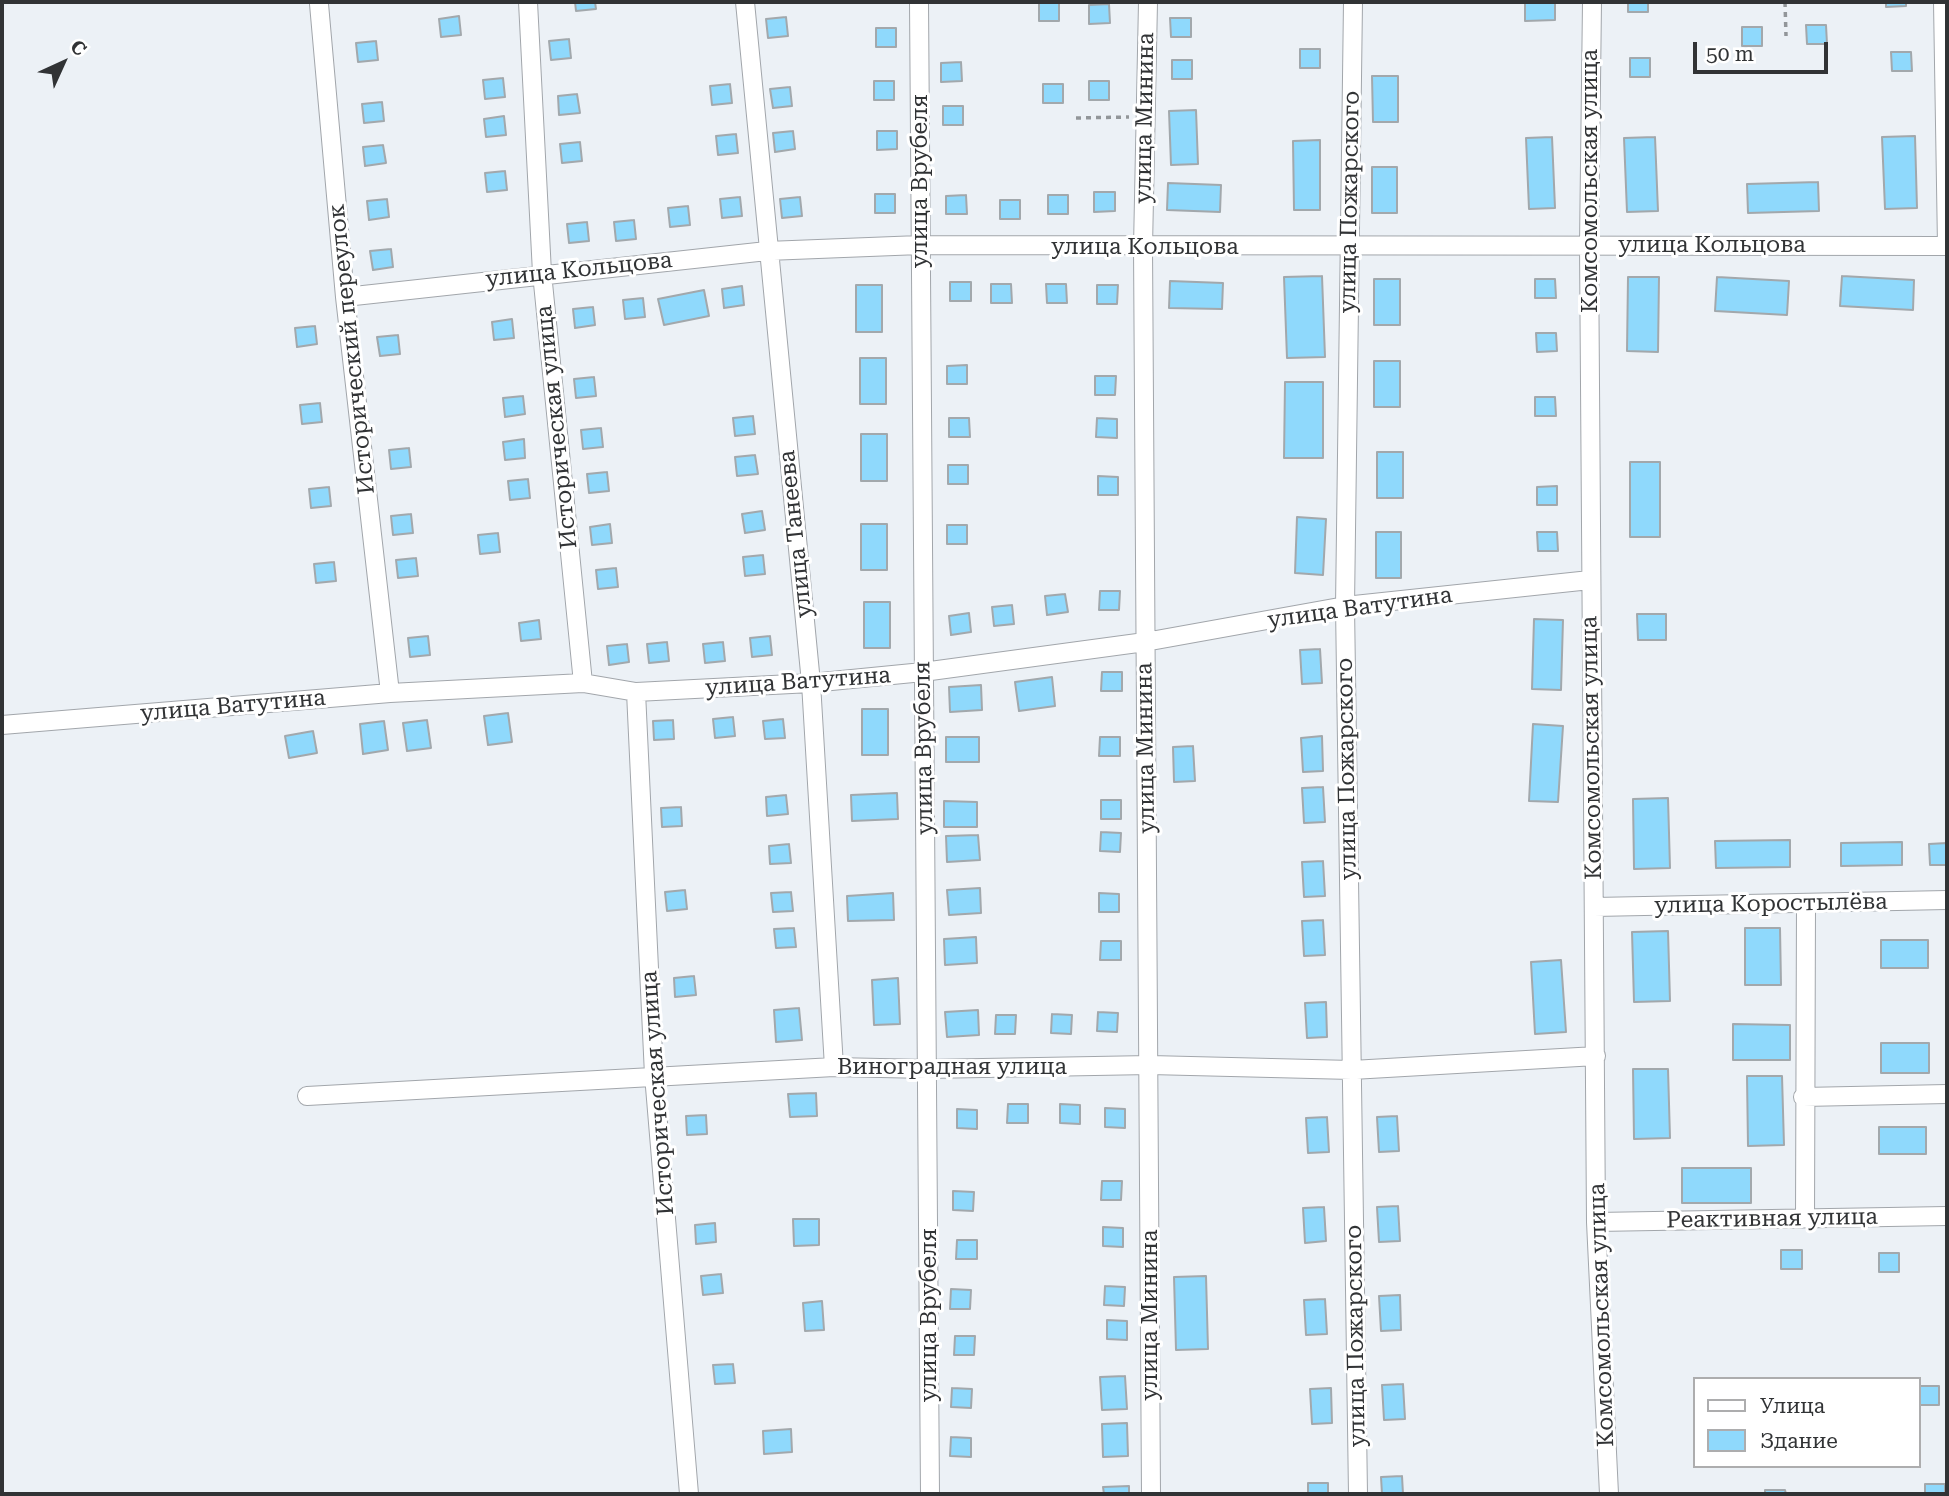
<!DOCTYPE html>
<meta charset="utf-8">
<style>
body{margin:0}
#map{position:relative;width:1949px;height:1496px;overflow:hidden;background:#ecf1f6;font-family:"Roboto Serif",serif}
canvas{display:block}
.frame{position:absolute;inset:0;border:4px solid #313335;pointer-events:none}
.legend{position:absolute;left:1693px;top:1377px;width:228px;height:91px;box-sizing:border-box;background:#fff;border:2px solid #adadae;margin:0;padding:9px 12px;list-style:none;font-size:21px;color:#313335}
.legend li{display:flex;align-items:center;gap:14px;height:35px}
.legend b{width:35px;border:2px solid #adadae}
.north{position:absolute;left:28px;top:28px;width:70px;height:70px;-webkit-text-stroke:5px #fff;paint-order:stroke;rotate:45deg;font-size:19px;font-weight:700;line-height:28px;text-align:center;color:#313335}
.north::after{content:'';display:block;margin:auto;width:24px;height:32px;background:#313335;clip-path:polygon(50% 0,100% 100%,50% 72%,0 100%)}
.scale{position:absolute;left:1693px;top:42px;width:135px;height:32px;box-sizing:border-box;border:4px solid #313335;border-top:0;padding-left:9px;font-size:21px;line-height:24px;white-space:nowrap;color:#313335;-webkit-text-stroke:5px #fff;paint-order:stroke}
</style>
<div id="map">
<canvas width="1949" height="1496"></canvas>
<div class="frame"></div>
<ul class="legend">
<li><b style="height:9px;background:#fff"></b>Улица</li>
<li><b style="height:19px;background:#8fd9fc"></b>Здание</li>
</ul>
<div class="north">С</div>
<div class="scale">50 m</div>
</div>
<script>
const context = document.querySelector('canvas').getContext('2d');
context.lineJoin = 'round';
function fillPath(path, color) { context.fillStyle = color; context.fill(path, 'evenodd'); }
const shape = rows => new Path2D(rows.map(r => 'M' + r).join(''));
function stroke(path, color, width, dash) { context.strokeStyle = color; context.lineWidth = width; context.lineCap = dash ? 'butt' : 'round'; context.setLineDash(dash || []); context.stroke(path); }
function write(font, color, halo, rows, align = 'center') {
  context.font = font + ' "Roboto Serif",serif'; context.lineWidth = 6; context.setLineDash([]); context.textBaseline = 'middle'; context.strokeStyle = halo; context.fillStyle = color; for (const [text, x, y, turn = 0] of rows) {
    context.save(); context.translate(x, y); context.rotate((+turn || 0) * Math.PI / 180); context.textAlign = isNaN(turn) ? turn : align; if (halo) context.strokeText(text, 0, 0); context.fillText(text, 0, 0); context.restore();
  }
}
const building = shape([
 [575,2,595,2,596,9,576,11,575,2],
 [1039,2,1059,2,1059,21,1039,21,1039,2],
 [1525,2,1555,2,1555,20,1525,21,1525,2],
 [1628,2,1648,2,1648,12,1628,12,1628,2],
 [1886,2,1906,2,1906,6,1886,7,1886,2],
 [1109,4,1110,23,1089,24,1089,5,1109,4],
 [459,16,461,35,441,37,439,19,459,16],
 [786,17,788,36,768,38,766,19,786,17],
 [1170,18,1191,18,1191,37,1171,37,1170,18],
 [1806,25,1826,25,1827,44,1807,44,1806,25],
 [1742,27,1762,27,1762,46,1742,46,1742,27],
 [876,28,896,28,896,47,876,47,876,28],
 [569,39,571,58,551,60,549,41,569,39],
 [376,41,378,60,358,62,356,43,376,41],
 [1300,49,1320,49,1320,68,1300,68,1300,49],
 [1891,52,1911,52,1912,71,1892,71,1891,52],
 [1630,58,1650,58,1650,77,1630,77,1630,58],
 [1172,60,1192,60,1192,79,1172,79,1172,60],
 [961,62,962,81,941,82,941,63,961,62],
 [1372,76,1398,76,1398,122,1373,122,1372,76],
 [503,78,505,97,485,99,483,80,503,78],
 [874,81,894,81,894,100,874,100,874,81],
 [1089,81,1109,81,1109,100,1089,100,1089,81],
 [730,84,732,103,712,105,710,86,730,84],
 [1043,84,1063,84,1063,103,1043,103,1043,84],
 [790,87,792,106,773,108,770,89,790,87],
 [577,94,580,113,559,115,558,96,577,94],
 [382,102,384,121,364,123,362,104,382,102],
 [943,106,963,106,963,125,943,125,943,106],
 [1196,110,1198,164,1171,165,1169,111,1196,110],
 [504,116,506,135,486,137,484,119,504,116],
 [793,131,795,149,775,152,773,133,793,131],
 [877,131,897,131,897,149,877,150,877,131],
 [736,134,738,153,718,155,716,136,736,134],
 [1915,136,1917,208,1885,209,1882,137,1915,136],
 [1552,137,1555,208,1529,209,1526,138,1552,137],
 [1655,137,1658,211,1627,212,1624,138,1655,137],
 [1320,140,1320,210,1294,210,1293,141,1320,140],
 [580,142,582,161,562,163,560,144,580,142],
 [383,145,386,163,365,166,363,147,383,145],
 [1372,167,1397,167,1397,213,1372,213,1372,167],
 [505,171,507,190,487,192,485,173,505,171],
 [1818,182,1819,211,1748,213,1747,184,1818,182],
 [1168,183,1221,185,1220,212,1167,210,1168,183],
 [1094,192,1115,192,1115,211,1094,212,1094,192],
 [875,194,895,194,895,213,875,213,875,194],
 [966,195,967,214,946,214,946,196,966,195],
 [1048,195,1068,195,1068,214,1048,214,1048,195],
 [740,197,742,216,722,218,720,199,740,197],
 [800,197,802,216,782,218,780,199,800,197],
 [387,199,389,217,369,220,367,201,387,199],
 [1000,200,1020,200,1020,219,1000,219,1000,200],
 [688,206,690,225,670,227,668,208,688,206],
 [634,220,636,239,616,241,614,222,634,220],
 [587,222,589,241,569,243,567,224,587,222],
 [391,249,393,267,373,270,370,251,391,249],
 [1322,276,1325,357,1287,358,1284,277,1322,276],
 [1842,276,1914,280,1913,310,1840,306,1842,276],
 [1628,277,1659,277,1658,352,1627,351,1628,277],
 [1717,277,1789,281,1787,315,1715,311,1717,277],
 [1374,279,1400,279,1400,325,1374,325,1374,279],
 [1535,279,1555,279,1556,298,1535,298,1535,279],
 [1170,281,1223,283,1222,309,1169,308,1170,281],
 [950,282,971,282,971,301,950,301,950,282],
 [991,284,1011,284,1012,303,991,303,991,284],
 [1046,284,1066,284,1067,303,1047,303,1046,284],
 [856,285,882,285,882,332,856,332,856,285],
 [1097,285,1118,285,1117,304,1097,304,1097,285],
 [742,286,744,305,724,308,722,289,742,286],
 [704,290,709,316,664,325,658,299,704,290],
 [643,298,645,317,625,319,623,300,643,298],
 [593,307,595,325,575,328,573,309,593,307],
 [512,319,514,338,494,340,492,322,512,319],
 [315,326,317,344,297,347,295,328,315,326],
 [1536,333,1556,333,1557,351,1537,352,1536,333],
 [398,335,400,354,380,356,377,337,398,335],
 [860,358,886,358,886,404,860,404,860,358],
 [1374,361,1400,361,1400,407,1374,407,1374,361],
 [967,365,967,384,947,384,947,366,967,365],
 [1095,376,1116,376,1115,395,1095,395,1095,376],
 [594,377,596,396,576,398,574,379,594,377],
 [1285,382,1323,382,1323,458,1284,458,1285,382],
 [523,396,525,414,505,417,503,398,523,396],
 [1535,397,1555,397,1556,416,1535,416,1535,397],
 [320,403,322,422,302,424,300,405,320,403],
 [753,416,755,434,735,436,733,418,753,416],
 [949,418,969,418,970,437,949,437,949,418],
 [1097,418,1117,419,1117,438,1096,437,1097,418],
 [601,428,603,447,583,449,581,430,601,428],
 [861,434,887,434,887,481,861,481,861,434],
 [524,439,525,458,505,460,503,442,524,439],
 [409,448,411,467,391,469,389,450,409,448],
 [1377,452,1403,452,1403,498,1377,498,1377,452],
 [755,455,758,474,737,476,735,457,755,455],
 [1630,462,1660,462,1660,537,1630,537,1630,462],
 [948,465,968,465,968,484,948,484,948,465],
 [607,472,609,491,589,493,587,474,607,472],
 [1098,476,1118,477,1118,495,1098,495,1098,476],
 [528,479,530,498,510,500,508,481,528,479],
 [1557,486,1557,505,1537,505,1537,487,1557,486],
 [329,487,331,506,311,508,309,489,329,487],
 [762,511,765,530,745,533,742,514,762,511],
 [411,514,413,533,393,535,391,516,411,514],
 [1297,517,1326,519,1323,575,1295,573,1297,517],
 [610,524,612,543,592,545,590,527,610,524],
 [861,524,887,524,887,570,861,570,861,524],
 [947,525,967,525,967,544,947,544,947,525],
 [1376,532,1401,532,1401,578,1376,578,1376,532],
 [1537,532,1557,532,1558,551,1538,551,1537,532],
 [498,533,500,552,480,554,478,535,498,533],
 [763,555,765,574,745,576,743,557,763,555],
 [416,558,418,576,398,578,396,560,416,558],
 [334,562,336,581,316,583,314,564,334,562],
 [616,568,618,587,598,589,596,570,616,568],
 [1100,591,1120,591,1119,610,1099,610,1100,591],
 [1065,594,1068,612,1047,615,1045,596,1065,594],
 [864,602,890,602,890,648,864,648,864,602],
 [1012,605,1014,624,994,626,992,607,1012,605],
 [969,613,971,632,951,635,949,616,969,613],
 [1637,614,1666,614,1666,640,1638,640,1637,614],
 [1534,619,1563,620,1561,690,1532,689,1534,619],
 [539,620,541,639,521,641,519,623,539,620],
 [428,636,430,655,410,657,408,638,428,636],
 [770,636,772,655,752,657,750,638,770,636],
 [667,642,669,661,649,663,647,644,667,642],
 [723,642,725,661,705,663,703,644,723,642],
 [627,644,629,662,609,665,607,646,627,644],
 [1320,649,1322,683,1302,684,1300,650,1320,649],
 [1102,672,1122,672,1122,691,1101,691,1102,672],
 [1052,677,1055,706,1019,711,1015,682,1052,677],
 [981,685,982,710,950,712,949,687,981,685],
 [862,709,888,709,888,755,862,755,862,709],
 [508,713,512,742,488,745,484,716,508,713],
 [733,717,735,736,715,738,713,719,733,717],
 [783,719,785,738,765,739,763,721,783,719],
 [427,720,431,748,407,751,403,723,427,720],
 [673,720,674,739,654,740,653,721,673,720],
 [384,721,388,750,363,754,360,724,384,721],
 [1533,724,1563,726,1558,802,1529,801,1533,724],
 [313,731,317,753,289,758,285,736,313,731],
 [1322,736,1323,771,1303,772,1301,738,1322,736],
 [946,737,979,737,979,762,946,762,946,737],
 [1100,737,1120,737,1120,756,1099,756,1100,737],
 [1193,746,1195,781,1174,782,1173,747,1193,746],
 [1323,787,1325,822,1304,823,1302,788,1323,787],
 [897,793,898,819,852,821,851,795,897,793],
 [786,795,788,814,767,816,766,797,786,795],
 [1668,798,1670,868,1634,869,1633,799,1668,798],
 [1101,800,1121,800,1121,819,1101,819,1101,800],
 [944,801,977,802,977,827,944,827,944,801],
 [681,807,682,826,662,827,661,808,681,807],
 [1101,832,1121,833,1120,852,1100,851,1101,832],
 [978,835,980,860,947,862,946,836,978,835],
 [1790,840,1790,867,1716,868,1715,841,1790,840],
 [1902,842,1902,865,1841,866,1841,843,1902,842],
 [1947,843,1947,865,1930,865,1929,844,1947,843],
 [789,844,791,863,770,864,769,846,789,844],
 [1323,861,1325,896,1304,897,1302,862,1323,861],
 [980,888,981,913,949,915,947,890,980,888],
 [685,890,687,909,667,911,665,892,685,890],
 [791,892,793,911,773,912,771,893,791,892],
 [893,893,894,920,848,921,847,896,893,893],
 [1099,893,1119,894,1119,912,1099,912,1099,893],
 [1323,920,1325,955,1304,956,1302,921,1323,920],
 [794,928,796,947,776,948,774,929,794,928],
 [1745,928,1780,928,1781,985,1745,985,1745,928],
 [1668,931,1670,1001,1634,1002,1632,932,1668,931],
 [976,937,977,963,945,965,944,939,976,937],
 [1881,940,1928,940,1928,968,1881,968,1881,940],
 [1101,941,1121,941,1121,960,1100,960,1101,941],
 [1561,960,1566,1032,1535,1034,1531,962,1561,960],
 [694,976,696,995,675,997,674,978,694,976],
 [898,978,900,1024,874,1025,872,980,898,978],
 [1326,1002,1327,1037,1307,1038,1305,1003,1326,1002],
 [799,1008,802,1040,776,1042,774,1010,799,1008],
 [978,1010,979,1035,947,1037,945,1012,978,1010],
 [1098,1012,1118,1013,1117,1032,1097,1031,1098,1012],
 [1052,1014,1072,1015,1071,1034,1051,1033,1052,1014],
 [996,1015,1016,1015,1015,1034,995,1034,996,1015],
 [1733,1024,1790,1025,1790,1060,1733,1060,1733,1024],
 [1881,1043,1929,1043,1929,1073,1881,1073,1881,1043],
 [1633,1069,1668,1069,1670,1138,1634,1139,1633,1069],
 [1747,1076,1782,1076,1784,1145,1748,1146,1747,1076],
 [816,1093,817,1116,790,1117,788,1094,816,1093],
 [1008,1104,1028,1104,1028,1123,1007,1123,1008,1104],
 [1060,1104,1080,1105,1080,1124,1060,1123,1060,1104],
 [1105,1108,1125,1109,1125,1128,1105,1127,1105,1108],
 [957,1109,977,1110,977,1129,957,1128,957,1109],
 [706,1115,707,1134,687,1135,686,1116,706,1115],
 [1397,1116,1399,1151,1379,1152,1377,1117,1397,1116],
 [1327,1117,1329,1152,1308,1153,1306,1118,1327,1117],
 [1879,1127,1926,1127,1926,1154,1879,1154,1879,1127],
 [1682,1168,1751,1168,1751,1203,1682,1203,1682,1168],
 [1102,1181,1122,1181,1121,1200,1101,1200,1102,1181],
 [953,1191,974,1192,973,1211,953,1210,953,1191],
 [1398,1206,1400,1241,1379,1242,1377,1207,1398,1206],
 [1324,1207,1326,1241,1305,1243,1303,1208,1324,1207],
 [793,1219,819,1219,819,1245,794,1246,793,1219],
 [715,1223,716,1242,696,1244,695,1225,715,1223],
 [1103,1227,1123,1228,1123,1247,1103,1246,1103,1227],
 [957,1240,977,1240,977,1259,956,1259,957,1240],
 [1781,1250,1802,1250,1802,1269,1781,1269,1781,1250],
 [1879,1253,1899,1253,1899,1272,1879,1272,1879,1253],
 [721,1274,723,1293,703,1295,701,1276,721,1274],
 [1206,1276,1208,1349,1176,1350,1174,1277,1206,1276],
 [1105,1286,1125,1287,1124,1306,1104,1305,1105,1286],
 [951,1289,971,1290,970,1309,950,1309,951,1289],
 [1400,1295,1401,1330,1381,1331,1379,1296,1400,1295],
 [1325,1299,1327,1334,1306,1335,1304,1300,1325,1299],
 [822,1301,824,1330,805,1331,803,1303,822,1301],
 [1107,1320,1127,1321,1127,1340,1107,1339,1107,1320],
 [955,1336,975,1336,974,1355,954,1355,955,1336],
 [733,1364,735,1383,715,1384,713,1365,733,1364],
 [1125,1376,1127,1409,1102,1410,1100,1377,1125,1376],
 [1403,1384,1405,1419,1384,1420,1382,1385,1403,1384],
 [1919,1386,1939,1386,1939,1405,1919,1405,1919,1386],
 [952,1388,972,1389,971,1408,951,1407,952,1388],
 [1331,1388,1332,1423,1312,1424,1310,1389,1331,1388],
 [1127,1423,1128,1456,1103,1457,1102,1424,1127,1423],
 [791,1429,792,1452,764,1454,763,1431,791,1429],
 [951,1437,971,1438,971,1457,950,1456,951,1437],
 [1402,1476,1403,1494,1382,1494,1381,1477,1402,1476],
 [1308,1483,1328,1483,1328,1494,1308,1494,1308,1483],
 [1925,1484,1945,1484,1945,1494,1925,1494,1925,1484],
 [1129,1486,1129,1494,1104,1494,1103,1487,1129,1486],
 [1765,1490,1785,1490,1786,1494,1765,1494,1765,1490]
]);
fillPath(building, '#8fd9fc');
stroke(building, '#a2a8ac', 2);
const street = shape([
 [528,2,542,273,583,683],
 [745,2,811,683,834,1067],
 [919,2,930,1494],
 [1148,2,1143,247,1151,1494],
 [1353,2,1345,606,1358,1494],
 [1592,2,1589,245,1596,1222,1609,1494],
 [319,4,345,297,390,693],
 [345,297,767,251,920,245,1947,246,1943,2],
 [636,692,654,1075,689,1494],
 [2,725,390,693,583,683,636,692,811,683,923,672,1145,642,1345,606,1590,580],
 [1594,907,1947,900],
 [307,1096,834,1067,927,1069,1150,1065,1352,1070,1596,1056],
 [1803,1097,1947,1094],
 [1805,1218,1806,905],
 [1596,1222,1947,1216]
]);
stroke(street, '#a2a6ab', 20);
stroke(shape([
 [1785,2,1786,36],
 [1076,118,1129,117]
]), '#929699', 3.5, [5, 5]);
stroke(street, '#fff', 18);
write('23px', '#313335', '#fff', [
 ["улица Минина",1145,118,-89],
 ["улица Врубеля",920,181,-90],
 ["Комсомольская улица",1590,181,-90],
 ["улица Пожарского",1350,202,-89],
 ["улица Кольцова",1712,245],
 ["улица Кольцова",1145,247],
 ["улица Кольцова",579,270,-6],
 ["Исторический переулок",352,349,-96],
 ["Историческая улица",557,427,-96],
 ["улица Танеева",796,534,-96],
 ["улица Ватутина",1360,608,-8],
 ["улица Ватутина",798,682,-4],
 ["улица Ватутина",233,706,-5],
 ["улица Врубеля",924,748,-91],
 ["улица Минина",1146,748,-91],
 ["Комсомольская улица",1592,748,-91],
 ["улица Пожарского",1347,769,-91],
 ["улица Коростылёва",1771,904,-1],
 ["Виноградная улица",952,1067],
 ["Историческая улица",658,1093,-94],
 ["Реактивная улица",1772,1219,-1],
 ["улица Врубеля",929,1315,-90],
 ["улица Минина",1150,1315,-90],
 ["Комсомольская улица",1602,1315,-92],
 ["улица Пожарского",1356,1336,-91]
]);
</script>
